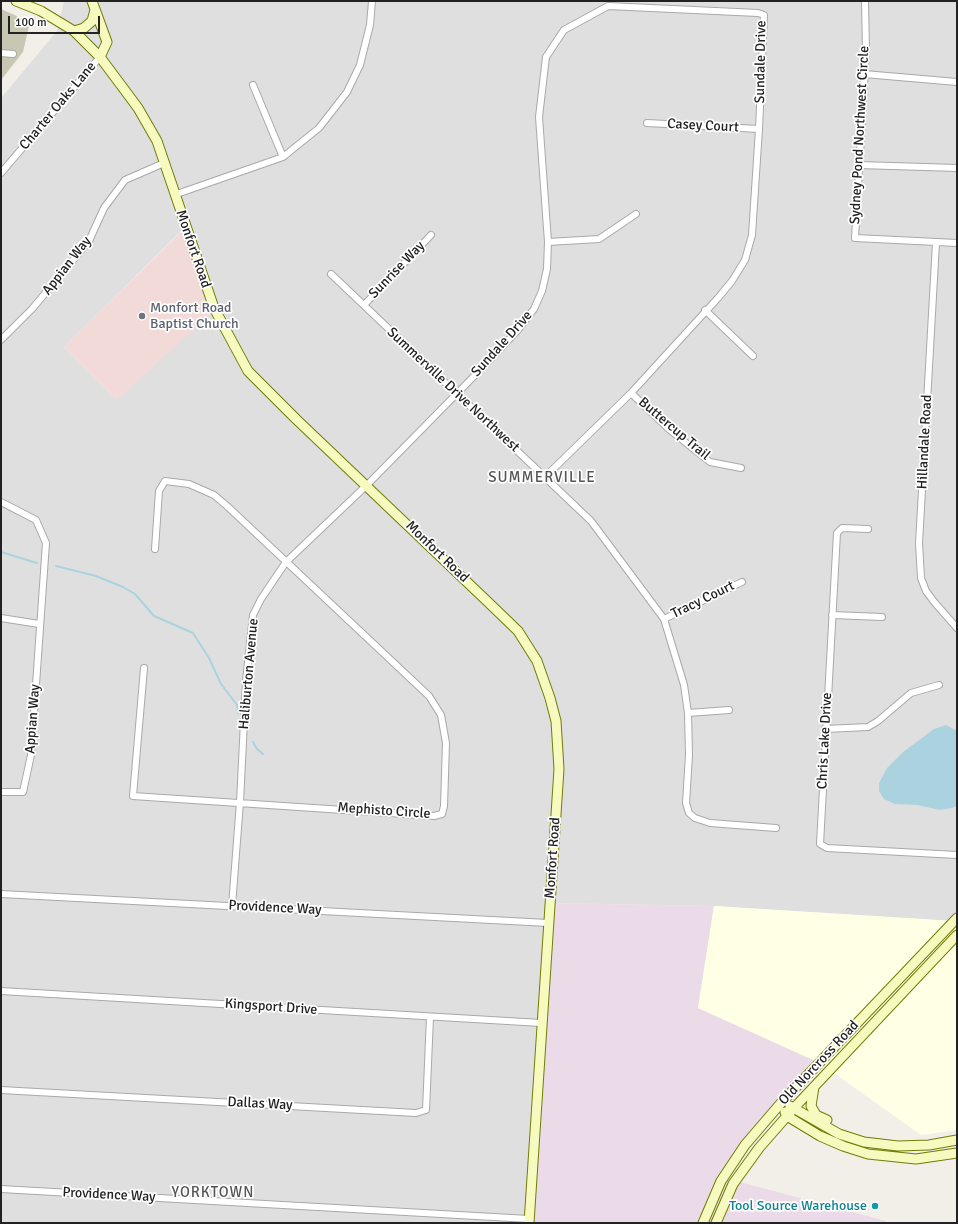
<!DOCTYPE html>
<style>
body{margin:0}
#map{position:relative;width:958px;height:1224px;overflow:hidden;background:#f2efe9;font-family:Signika,sans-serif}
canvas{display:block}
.frame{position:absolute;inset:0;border:2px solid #222;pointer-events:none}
.scale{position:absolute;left:8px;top:16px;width:92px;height:18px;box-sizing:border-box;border:2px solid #222;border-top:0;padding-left:5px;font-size:12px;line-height:14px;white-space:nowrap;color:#222;-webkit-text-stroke:3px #fff;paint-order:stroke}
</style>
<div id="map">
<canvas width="958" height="1224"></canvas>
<div class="frame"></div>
<div class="scale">100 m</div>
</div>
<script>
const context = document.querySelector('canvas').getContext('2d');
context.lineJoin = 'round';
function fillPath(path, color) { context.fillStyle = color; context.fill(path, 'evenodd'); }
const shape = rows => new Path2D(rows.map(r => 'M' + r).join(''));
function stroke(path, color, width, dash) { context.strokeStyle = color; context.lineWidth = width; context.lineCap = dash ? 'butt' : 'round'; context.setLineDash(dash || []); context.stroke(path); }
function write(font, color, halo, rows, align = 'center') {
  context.font = font + ' Signika,sans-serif'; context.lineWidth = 3.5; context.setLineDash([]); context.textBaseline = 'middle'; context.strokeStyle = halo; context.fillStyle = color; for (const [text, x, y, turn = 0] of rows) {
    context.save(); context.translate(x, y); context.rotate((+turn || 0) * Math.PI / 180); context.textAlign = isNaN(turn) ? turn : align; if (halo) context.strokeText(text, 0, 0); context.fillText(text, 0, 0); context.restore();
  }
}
fillPath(shape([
 [64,1,957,1,957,917,954,921,713,906,546,903,529,1223,1,1223,1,98,57,31],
 [183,229,117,400,64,347]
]), '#e0dfdf');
fillPath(shape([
 [184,229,214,311,117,400,64,347]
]), '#f2dad9');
fillPath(shape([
 [546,903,714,906,698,1008,820,1063,753,1141,725,1178,886,1221,886,1223,529,1223]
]), '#ebdbe8');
fillPath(shape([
 [714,906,954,921,957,917,957,1130,921,1135,820,1063,698,1008]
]), '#ffffe5');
fillPath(shape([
 [1,9,30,22,23,52,1,80]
]), '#c7c7b4');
fillPath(shape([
 [946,725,957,731,957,806,952,808,940,810,917,805,895,804,884,799,879,791,879,783,887,768,903,752,934,729]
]), '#aad3df');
stroke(shape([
 [1,552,37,563],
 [56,566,96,576,123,587,135,594,154,616,193,633,209,658,221,684,237,705,238,713],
 [253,742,257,749,263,754]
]), '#aad3df', 2);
const street = shape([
 [865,1,866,51,855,238,957,243],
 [1,53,13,54],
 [864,74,957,82],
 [253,85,283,157],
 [647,123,759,129],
 [859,165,957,168],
 [1,173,100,57],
 [174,195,283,157,319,128,347,92,360,65,370,25,372,1],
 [548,242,599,239,636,214],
 [936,243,919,543,921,578,926,591,935,603,957,628],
 [331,274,591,521,664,619,684,685,688,713,689,755,686,803,689,813,695,818,710,823,776,828],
 [364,305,431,235],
 [705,310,753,356],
 [1,340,32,309,89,241,104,208,125,180,164,163],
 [631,393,670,430,710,462,741,468],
 [1,502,36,520,46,543,31,755,23,792,1,792],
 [868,529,842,528,837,533,820,844,827,848,957,855],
 [832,615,882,617],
 [1,618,39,624],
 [664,619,742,582],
 [144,668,133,796,434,816,442,814,444,806,446,743,441,715,429,696,227,506,214,495,189,484,165,481,159,491,155,549],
 [688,713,729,710],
 [825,729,868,727,878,721,911,693,939,685],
 [1,894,548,923],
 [232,906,240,802,246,681,253,615,261,599,286,562,367,485,483,367,517,331,534,309,542,291,547,269,548,242,539,117,546,57,564,30,608,6,758,13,764,15,759,129,752,235,745,260,732,281,718,298,631,393,545,477],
 [1,991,541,1023],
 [1,1090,416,1113,426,1110,430,1017],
 [1,1189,529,1219]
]);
const secondary = shape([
 [16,1,41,11,74,31,100,57,138,108,157,141,214,308,248,371,296,419,489,603,518,631,537,661,550,698,556,721,559,769,529,1223],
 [92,1,107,42,100,57],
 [74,31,84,28,92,21,95,10],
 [814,1087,811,1106,816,1115,827,1120],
 [790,1106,839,1134,864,1142,898,1146,929,1145,957,1140],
 [785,1112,787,1116,820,1136,843,1146,868,1154,916,1159,957,1153],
 [703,1223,721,1181,745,1145,781,1103,957,918],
 [716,1223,733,1184,759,1148,794,1108,957,935]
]);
stroke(street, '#a9a9a9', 8);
stroke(secondary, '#707d05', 11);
stroke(street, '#fff', 6);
stroke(secondary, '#f7fabf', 9);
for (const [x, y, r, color] of [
 [142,316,4,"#6b7280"],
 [875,1206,4,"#0f9aa8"]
]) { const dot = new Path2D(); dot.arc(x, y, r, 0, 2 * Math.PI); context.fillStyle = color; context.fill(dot); stroke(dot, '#fff', 1.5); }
write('14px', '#222', '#fff', [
 ["Sundale Drive",761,62,-89],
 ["Charter Oaks Lane",58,106,-50],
 ["Casey Court",703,126,3],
 ["Sydney Pond Northwest Circle",860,135,-87],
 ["Monfort Road",193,249,71],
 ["Appian Way",67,266,-52],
 ["Sunrise Way",397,270,-46],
 ["Sundale Drive",502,344,-48],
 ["Summerville Drive Northwest",453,390,43],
 ["Buttercup Trail",674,429,40],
 ["Hillandale Road",925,442,-87],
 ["Monfort Road",437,552,44],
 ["Tracy Court",703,600,-26],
 ["Haliburton Avenue",249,674,-85],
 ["Appian Way",33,719,-86],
 ["Chris Lake Drive",825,741,-87],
 ["Mephisto Circle",384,811,4],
 ["Monfort Road",553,858,-86],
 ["Providence Way",275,908,3],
 ["Kingsport Drive",271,1007,4],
 ["Old Norcross Road",819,1063,-47],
 ["Dallas Way",260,1104,3],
 ["Providence Way",109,1195,3]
]);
write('14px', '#5b616d', '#fff', [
 ["Monfort Road",150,308],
 ["Baptist Church",150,324]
], 'left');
write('14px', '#0d838f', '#fff', [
 ["Tool Source Warehouse",867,1206]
], 'right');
context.letterSpacing = '1px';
write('15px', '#555', '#fff', [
 ["SUMMERVILLE",542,478],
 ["YORKTOWN",213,1193]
]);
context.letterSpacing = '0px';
</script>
